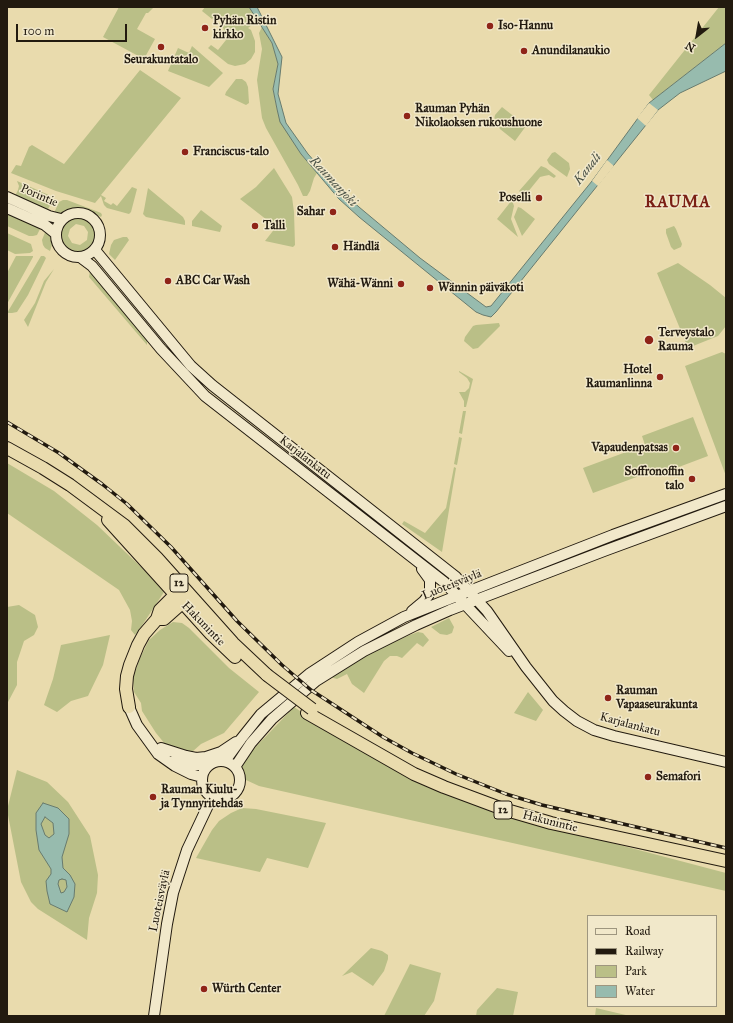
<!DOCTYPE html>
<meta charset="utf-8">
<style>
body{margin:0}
#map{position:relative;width:733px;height:1023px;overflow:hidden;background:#e9dbad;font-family:"IM FELL Great Primer",serif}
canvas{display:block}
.frame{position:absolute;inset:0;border:8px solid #221a0f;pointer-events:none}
.legend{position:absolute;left:587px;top:915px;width:130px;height:92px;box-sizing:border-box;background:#f1e8ca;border:1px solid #9e967f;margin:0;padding:5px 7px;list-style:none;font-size:12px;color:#221a0f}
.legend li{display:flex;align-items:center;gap:8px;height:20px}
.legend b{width:20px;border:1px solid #9e967f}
.north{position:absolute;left:677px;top:16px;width:40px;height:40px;-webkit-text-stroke:3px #f1e8ca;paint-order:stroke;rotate:211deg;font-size:11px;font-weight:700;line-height:16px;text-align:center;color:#221a0f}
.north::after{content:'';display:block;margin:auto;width:14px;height:18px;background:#221a0f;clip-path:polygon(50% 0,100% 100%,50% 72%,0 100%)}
.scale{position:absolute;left:16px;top:24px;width:111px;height:18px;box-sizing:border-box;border:2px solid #221a0f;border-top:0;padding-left:5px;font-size:12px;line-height:14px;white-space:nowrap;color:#221a0f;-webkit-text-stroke:3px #f1e8ca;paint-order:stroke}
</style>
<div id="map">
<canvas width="733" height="1023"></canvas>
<div class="frame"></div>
<ul class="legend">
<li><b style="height:5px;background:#f1e8ca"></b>Road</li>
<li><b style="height:5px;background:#221a0f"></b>Railway</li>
<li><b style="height:11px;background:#babf87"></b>Park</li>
<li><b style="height:11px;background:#97bbae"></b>Water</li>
</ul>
<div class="north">N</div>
<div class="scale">100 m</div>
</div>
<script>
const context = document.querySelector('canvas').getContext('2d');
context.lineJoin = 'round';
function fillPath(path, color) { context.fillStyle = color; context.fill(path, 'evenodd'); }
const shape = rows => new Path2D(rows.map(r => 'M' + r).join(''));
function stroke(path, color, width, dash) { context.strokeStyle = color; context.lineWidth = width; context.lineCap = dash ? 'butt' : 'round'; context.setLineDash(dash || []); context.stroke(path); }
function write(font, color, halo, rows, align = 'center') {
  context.font = font + ' "IM FELL Great Primer",serif'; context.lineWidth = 3; context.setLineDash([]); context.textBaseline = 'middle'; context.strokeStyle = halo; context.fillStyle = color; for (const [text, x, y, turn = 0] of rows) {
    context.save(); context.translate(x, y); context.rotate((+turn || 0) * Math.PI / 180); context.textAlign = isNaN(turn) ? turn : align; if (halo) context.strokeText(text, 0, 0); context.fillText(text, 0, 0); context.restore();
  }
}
fillPath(shape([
 [119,7,154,7,148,13,146,13,137,29,155,39,144,59,103,37],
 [205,7,249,7,256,19,252,25,248,28,251,30,255,41,255,52,251,59,245,64,235,66,228,64,208,48,211,45,218,50,226,40,220,35,224,29,219,24,222,20,216,14,212,19,202,11],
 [719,7,726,7,726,43,653,100,649,95],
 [262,27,272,43,278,64,273,89,277,109,301,154,317,173,314,178,310,191,307,196,303,196,298,185,266,128,262,118,257,80,262,49,259,33],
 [192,46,223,73,209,87,168,71,178,48,189,53],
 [140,70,181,98,101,195,106,198,104,201,111,205,113,203,117,206,132,187,137,189,131,212,129,214,107,208,104,205,101,196,95,203,56,191,11,173,16,165,21,166,29,147,32,145,64,164],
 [236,79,242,79,246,82,248,87,249,103,246,105,225,95,226,92],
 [502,107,526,126,515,141,500,129,494,120,495,115],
 [555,152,569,163,570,169,567,177,549,164,547,160,552,153],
 [541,166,546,168,556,176,554,178,549,175,544,176,540,177,527,193,522,194,519,191],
 [274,168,292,197,294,212,295,245,293,247,265,241,276,227,240,199,256,187],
 [17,181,51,196,53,198,52,202,47,211,13,195,16,194,18,190,19,186],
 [148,188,183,217,185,221,185,225,146,217,143,214,144,210],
 [63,200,67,200,96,211,101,213,102,215,101,217,89,211,79,208,74,208,63,213,54,213,59,202],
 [512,200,514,206,511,219,518,237,497,219],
 [518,207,521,208,535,219,522,236,514,217],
 [201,210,222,226,220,232,192,226,192,221],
 [7,212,41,227,37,235,33,236,29,236,7,226],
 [77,217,87,219,90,221,94,226,96,236,92,246,86,250,81,252,73,252,67,248,63,244,61,234,64,224,68,220],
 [76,224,84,226,88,232,87,240,80,245,72,243,68,236,70,229],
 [674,226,676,229,682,244,681,247,674,250,671,247,666,233,666,229],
 [46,230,50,235,53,241,50,251,45,248,43,245,42,240],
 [7,233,31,244,33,251,30,253,15,254,7,250],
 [123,237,127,237,129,240,115,260,109,254,111,245,114,240],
 [16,256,33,256,33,257,7,304,7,273],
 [41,256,44,256,46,258,28,295,17,312,12,313,7,313],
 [678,263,710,285,726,298,726,326,718,336,688,348,657,273],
 [54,269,46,282,28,327,24,320,35,303,44,281],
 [90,271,147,339,147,345,89,277],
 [499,323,500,326,478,348,473,349,464,341,465,337,473,326,476,325],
 [722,352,726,354,726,476,685,366],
 [459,371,473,379,466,407,464,407,464,401,459,392,465,392,469,388,470,383,467,378,459,372],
 [463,411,466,411,462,434,459,433],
 [693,417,708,456,655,476,653,471,593,493,583,468,645,445,642,436],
 [459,437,462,438,457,465,454,464],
 [7,463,54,491,97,525,141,567,164,592,141,627,135,635,131,630,132,621,130,610,119,590,7,513],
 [454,467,456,468,442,552,402,524,404,521,425,533,446,508],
 [19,605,35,615,38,627,34,635,24,641,17,662,17,685,7,704,7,607],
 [449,618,454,627,452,633,447,635,440,634,431,627],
 [173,622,182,623,189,628,229,668,259,692,224,733,201,744,192,752,183,752,165,744,156,733,142,711,141,703,134,692,133,678,140,658,149,640,160,630],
 [418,632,423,633,429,640,423,647,417,643,402,658,397,656,390,656,384,661,364,693,352,684,347,674,337,679,330,677,366,655,407,636],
 [110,635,103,665,88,696,71,701,57,712,44,705,53,679,61,645],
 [528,692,543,710,536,721,514,713],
 [294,707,347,742,377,760,407,775,536,823,726,873,726,891,259,786,246,780,243,776,241,769,248,755],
 [17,770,47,782,68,802,90,836,98,875,97,893,89,918,87,940,38,909,31,902,21,882,7,810],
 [242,808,256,809,326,823,308,868,267,858,260,872,196,858,212,830,219,821,231,813],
 [371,948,382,951,388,955,388,959,384,971,373,986,352,972,342,976],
 [410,964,441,973,434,1001,424,1016,384,1016],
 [497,988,518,992,513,1016,476,1016,477,1010],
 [596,1008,630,1016,595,1016]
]), '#babf87');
const water = shape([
 [249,7,257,7,282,57,278,94,280,101,286,123,308,154,342,192,359,207,420,258,486,307,491,306,592,181,649,103,726,43,726,71,680,93,658,110,496,312,491,317,483,315,476,312,359,217,339,199,301,154,280,122,277,109,273,89,278,64,272,43,249,7],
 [43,803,58,808,69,819,69,834,62,857,63,868,70,875,75,884,74,897,67,912,50,904,47,891,46,881,51,874,51,869,39,850,36,830,36,813,43,803],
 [45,817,53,823,54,834,49,838,45,835,41,824,45,817],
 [62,879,66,880,67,887,64,892,61,893,58,884,59,880,62,879]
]);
fillPath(water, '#97bbae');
stroke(water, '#687b6e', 1);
fillPath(shape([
 [649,103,658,110,646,126,637,118],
 [607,160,614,166,598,186,592,181]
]), '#e9dbad');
const secondary = shape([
 [7,197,49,216,61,219],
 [7,208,45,225,55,233],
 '56 235a22 22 0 1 1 44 0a22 22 0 1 1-44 0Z',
 [95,250,181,354,191,366,212,385,456,577,487,611,526,667,553,701,564,711,577,721,594,730,614,736,726,762],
 [80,257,92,266,161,349,205,396,444,582,509,651],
 [412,611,424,601,428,596,430,590,430,580,422,569],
 [129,707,137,725,158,754,175,766,191,774,202,777],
 [161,748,186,756,196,758,206,757,221,752,236,742],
 [176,758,182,762,194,765,208,765],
 '202 780a19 19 0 1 1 38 0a19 19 0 1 1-38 0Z',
 [225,761,241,739,261,714,309,674,358,642,404,617,444,601,613,535,726,494],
 [235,767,251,743,272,719,316,681,364,651,416,625,450,610,604,551,726,506],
 [154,1016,167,924,173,893,187,850,212,797]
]);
const trunk = shape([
 [7,448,43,468,70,485,124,525,157,558,233,643,267,675],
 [108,520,211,634,235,657],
 [157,619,164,619,182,603,185,596],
 [129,707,126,689,127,676,130,665,138,645,144,634,157,619,160,610,175,595,183,593],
 [307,713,414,774,444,787,503,809,551,823,726,861]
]);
stroke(secondary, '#221a0f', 12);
stroke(trunk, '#221a0f', 14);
stroke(secondary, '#f1e8ca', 10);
stroke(trunk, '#e9dbad', 12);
const rail = shape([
 [7,422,59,453,102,484,127,504,171,547,237,621,282,665,311,690,383,737,412,753,456,774,506,794,542,805,726,848]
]);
stroke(rail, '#221a0f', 3.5);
stroke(rail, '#f1e8ca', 2, [6]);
const trunkBridge = shape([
 [267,675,312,709]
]);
stroke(trunkBridge, '#221a0f', 14, []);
stroke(trunkBridge, '#e9dbad', 12);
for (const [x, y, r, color] of [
 [490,26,4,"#8f2418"],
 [205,28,4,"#8f2418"],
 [161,47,4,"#8f2418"],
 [524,51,4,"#8f2418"],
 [407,116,4,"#8f2418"],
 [185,152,4,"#8f2418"],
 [539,198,4,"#8f2418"],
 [333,212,4,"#8f2418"],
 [255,226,4,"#8f2418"],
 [335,247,4,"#8f2418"],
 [168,281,4,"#8f2418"],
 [401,284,4,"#8f2418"],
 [430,288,4,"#8f2418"],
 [649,340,5,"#8f2418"],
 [660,377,4,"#8f2418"],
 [676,448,4,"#8f2418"],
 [692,479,4,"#8f2418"],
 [608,698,4,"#8f2418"],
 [648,777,4,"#8f2418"],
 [153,797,4,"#8f2418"],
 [204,989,4,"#8f2418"]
]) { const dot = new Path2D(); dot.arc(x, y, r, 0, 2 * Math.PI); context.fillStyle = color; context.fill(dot); stroke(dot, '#f1e8ca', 1.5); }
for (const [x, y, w] of [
 [179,583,18],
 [503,810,18]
]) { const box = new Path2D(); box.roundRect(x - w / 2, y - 9, w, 18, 3); context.fillStyle = '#f1e8ca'; context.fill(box); stroke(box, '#221a0f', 1); }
write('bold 11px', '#221a0f', null, [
 ["12",179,583],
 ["12",503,810]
]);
write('bold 12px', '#221a0f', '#f1e8ca', [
 ["Pyhän Ristin",213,21],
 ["kirkko",213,35],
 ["Iso-Hannu",498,26],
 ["Anundilanaukio",532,51],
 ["Seurakuntatalo",161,60,"center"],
 ["Rauman Pyhän",415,109],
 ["Nikolaoksen rukoushuone",415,123],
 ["Franciscus-talo",193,152],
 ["Poselli",531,198,"right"],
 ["Sahar",325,212,"right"],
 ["Talli",263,226],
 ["Händlä",343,247],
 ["ABC Car Wash",176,281],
 ["Wähä-Wänni",393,284,"right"],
 ["Wännin päiväkoti",438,288],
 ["Terveystalo",658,333],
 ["Rauma",658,347],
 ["Hotel",652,370,"right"],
 ["Raumanlinna",652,384,"right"],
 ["Vapaudenpatsas",668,448,"right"],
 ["Soffronoffin",684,472,"right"],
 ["talo",684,486,"right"],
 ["Rauman",616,691],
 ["Vapaaseurakunta",616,705],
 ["Semafori",656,777],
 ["Rauman Kiulu-",161,790],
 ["ja Tynnyritehdas",161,804],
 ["Würth Center",212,989]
], 'left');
write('12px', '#221a0f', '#f1e8ca', [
 ["Porintie",39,196,23],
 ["Karjalankatu",305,458,38],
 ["Luoteisväylä",452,585,-22],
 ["Hakunintie",203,624,46],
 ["Karjalankatu",630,725,15],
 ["Hakunintie",550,822,14],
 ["Luoteisväylä",160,901,-78]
]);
write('italic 13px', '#4b5247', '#f1e8ca', [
 ["Kanali",588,169,-52],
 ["Raumanjoki",333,182,47]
]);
context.letterSpacing = '1px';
write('bold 16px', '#7a1f14', '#f1e8ca', [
 ["RAUMA",678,203]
]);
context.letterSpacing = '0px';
</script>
